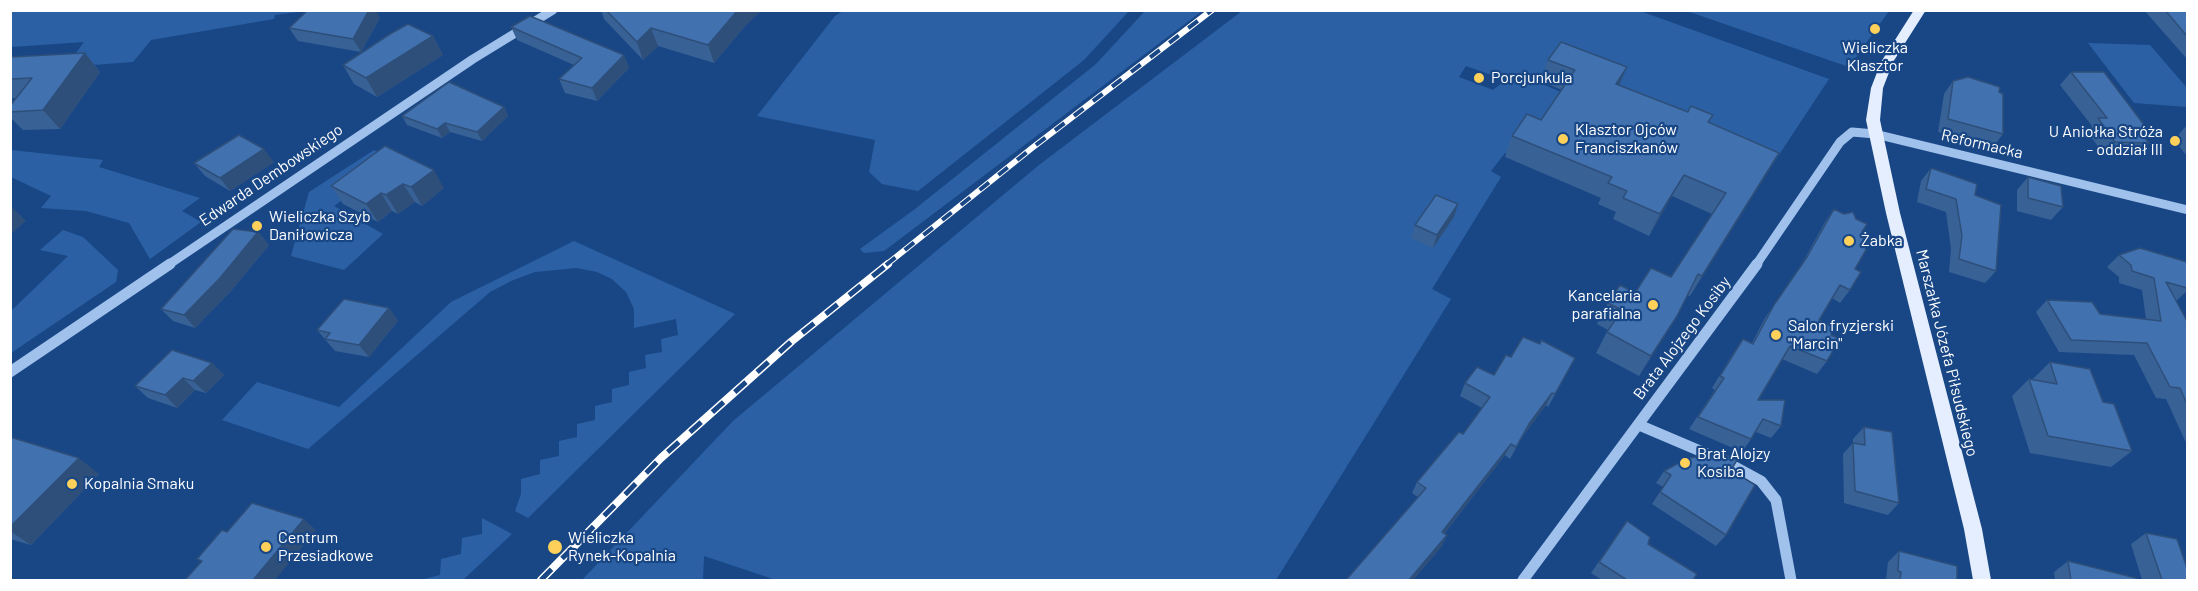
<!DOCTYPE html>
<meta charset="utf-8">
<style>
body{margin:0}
#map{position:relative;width:2198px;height:591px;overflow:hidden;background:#194786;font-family:Barlow,sans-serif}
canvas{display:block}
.frame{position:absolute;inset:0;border:12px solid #fff;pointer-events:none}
</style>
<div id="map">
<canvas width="2198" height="591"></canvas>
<div class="frame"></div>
</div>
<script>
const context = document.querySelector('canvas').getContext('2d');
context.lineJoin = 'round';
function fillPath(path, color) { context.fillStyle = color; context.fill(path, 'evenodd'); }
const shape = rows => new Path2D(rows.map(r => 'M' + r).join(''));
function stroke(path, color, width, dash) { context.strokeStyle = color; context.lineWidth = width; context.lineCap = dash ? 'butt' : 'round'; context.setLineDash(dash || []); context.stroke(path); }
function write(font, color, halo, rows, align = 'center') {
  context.font = font + ' Barlow,sans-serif'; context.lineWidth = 4.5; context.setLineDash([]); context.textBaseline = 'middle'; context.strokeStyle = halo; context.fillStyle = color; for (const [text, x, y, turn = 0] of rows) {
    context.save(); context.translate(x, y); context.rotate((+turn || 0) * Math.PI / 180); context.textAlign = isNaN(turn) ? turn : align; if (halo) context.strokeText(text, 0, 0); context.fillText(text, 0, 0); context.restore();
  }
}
fillPath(shape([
 [10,11,305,11,275,15,274,19,151,40,133,62,66,67,84,42,11,47],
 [843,11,843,10,1129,11,1084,60,918,191,882,184,869,172,875,140,757,116,835,16],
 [1145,11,1202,11,884,251,864,253,860,249,915,209,1096,64],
 [1242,11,1640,11,1829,79,1767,173,1700,144,1556,63,1540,83,1568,95,1512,156,1505,153,1491,171,1501,177,1432,289,1451,299,1276,580,776,580,704,556,703,580,582,580,733,421,1039,165],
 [1466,66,1500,78,1502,83,1493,90,1459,77],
 [1687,11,1889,11,1849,67],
 [2088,43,2150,45,2187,88,2187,107,2134,103],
 [11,150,103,160,99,167,200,198,182,211,201,222,150,259,129,223,86,211,41,208,51,196,11,177],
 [374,150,396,161,334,206,383,234,344,270,291,256,309,192],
 [63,230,83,237,118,270,116,282,11,353,11,311,68,256,40,250],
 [574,241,735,314,528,518,515,511,521,494,521,479,540,474,540,460,559,456,559,441,577,437,577,424,595,420,595,406,612,402,612,389,629,385,629,372,646,368,645,355,662,352,661,339,678,335,676,319,634,328,634,309,626,292,612,279,597,272,577,268,535,272,511,281,490,292,308,449,222,420,257,382,339,407,451,302],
 [482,518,512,534,463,580,420,580,440,575,441,559,461,554,462,538,482,534]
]), '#2b61a4');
stroke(shape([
 [168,265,473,59,553,10],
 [1756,265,1840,142,1852,132,1875,134,2188,210]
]), '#9fc1ec', 9);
stroke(shape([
 [10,372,170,264],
 [1639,425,1726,462,1761,481,1776,500,1791,580],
 [1523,580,1757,264]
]), '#9fc1ec', 11);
fillPath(shape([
 [1914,10,1926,10,1893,62,1883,88,1880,120,1900,213,1982,529,1991,580,1973,580,1964,529,1886,213,1866,120,1871,88,1881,62,1914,10]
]), '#e4eeff');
const railFar1 = shape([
 [886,265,1032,148,1212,10]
]);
const rail = shape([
 [541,580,661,458,792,341,888,264]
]);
stroke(railFar1, '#fff', 6);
stroke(rail, '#fff', 8);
stroke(railFar1, '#194786', 4, [12]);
stroke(rail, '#194786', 5, [15]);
fillPath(shape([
 [601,10,762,10,746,25,714,63,658,46,643,60,604,19],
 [2144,10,2187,10,2187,59],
 [380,18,361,52,298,41,289,28],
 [511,27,624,55,629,68,597,101,565,93,559,79,574,65,517,40],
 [433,36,443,55,377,97,354,84,343,65],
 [85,53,100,72,60,129,23,130,10,117,10,106,17,98,10,98,10,57],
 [1548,60,1619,85,1779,153,1690,296,1687,295,1664,337,1639,376,1596,353,1608,330,1597,324,1608,303,1671,277,1712,214,1672,196,1649,236,1613,219,1616,212,1598,204,1601,198,1505,157,1512,136,1541,120,1562,90,1540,81],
 [2071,72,2148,130,2143,135,2149,143,2137,156,2104,155,2087,131,2092,126,2060,85],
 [1953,81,1999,92,2003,134,1993,147,1938,132,1944,94],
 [504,107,508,116,482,141,450,132,442,138,407,125,402,116],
 [2187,125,2187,156,2174,140],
 [385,146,444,188,422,206,415,202,398,214,392,211,378,222,343,204,331,186],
 [274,162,230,191,205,176,194,163],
 [1931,168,1975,195,1996,271,1985,283,1949,272,1951,249,1946,212,1917,202,1921,181],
 [2028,177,2063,207,2051,220,2017,211,2017,190],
 [1834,209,1862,232,1855,269,1850,290,1840,303,1832,298,1819,320,1831,335,1827,361,1817,374,1782,359,1758,400,1781,426,1771,438,1756,432,1742,452,1689,429,1715,390,1712,388,1734,352,1743,339,1752,343,1765,318,1799,269,1825,222],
 [1454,217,1433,248,1411,238,1415,225],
 [258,232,269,245,231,291,195,328,173,321,161,309],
 [2119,255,2187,262,2187,291,2176,301,2187,321,2187,445,2166,399,2156,398,2134,355,2059,352,2036,312,2047,300,2100,314,2146,319,2142,290,2119,283,2119,277,2107,267],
 [389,308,398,321,369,357,335,351,317,330],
 [1511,357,1569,370,1548,407,1546,405,1523,436,1510,459,1505,455,1445,533,1447,535,1442,546,1413,580,1346,580,1418,497,1412,493,1417,482,1463,434,1482,408,1460,396,1465,383,1494,375],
 [2050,362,2103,402,2132,451,2111,467,2030,453,2012,396,2029,379,2033,379],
 [212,363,224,375,206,393,195,390,177,408,148,398,135,386],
 [1864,427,1899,503,1888,515,1844,503,1843,454,1853,443,1853,439],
 [10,437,99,474,31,545,10,539],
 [1731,470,1726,535,1716,546,1652,504,1663,487,1656,483,1664,471],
 [1627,521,1648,544,1693,580,1602,580,1591,573],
 [2146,533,2187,580,2142,580,2131,544],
 [1899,551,1957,580,1886,580,1888,562],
 [2068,561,2136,580,2055,580,2054,572]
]), '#386196');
fillPath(shape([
 [369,10,376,10,380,18,361,52,353,39],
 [738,10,762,10,746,25,714,63,708,45],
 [651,28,658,46,643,60,637,42],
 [433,36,443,55,377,97,366,78],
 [85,53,100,72,60,129,43,110],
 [624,55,629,68,597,101,592,88],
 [1627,67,1618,88,1616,84],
 [504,107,508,116,482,141,477,132],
 [445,123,450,132,442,138,437,129],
 [264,149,274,162,230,191,220,178],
 [1779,153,1767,174,1690,296,1702,276],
 [434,170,444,188,422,206,411,187],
 [1684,175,1672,196,1649,236,1660,214],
 [403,184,415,202,398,214,386,195],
 [381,193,392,211,378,222,366,204],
 [1458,204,1454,217,1433,248,1437,235],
 [13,208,26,221,10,235,10,210],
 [258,232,269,245,231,291,195,328,184,315],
 [389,308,398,321,369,357,359,345],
 [1677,316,1664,337,1639,376,1651,356],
 [212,363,224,375,206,393,193,381],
 [183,378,195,390,177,408,165,395],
 [1552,393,1546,405,1523,436,1510,459,1529,424],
 [1511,444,1505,455,1437,543,1442,532],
 [79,458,99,474,31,545,10,531,10,527],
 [304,519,316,530,275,580,253,580],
 [1447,535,1442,546,1413,580,1409,580]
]), '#2e4f7a');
const building = shape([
 [308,10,369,10,353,39,289,28,308,10],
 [606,10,738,10,708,45,651,28,637,42,606,10],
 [2165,10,2187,10,2187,36,2165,10],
 [530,16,624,55,592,88,559,79,582,58,511,27,530,16],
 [408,24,433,36,366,78,343,65,390,34,408,24],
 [1561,42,1627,67,1616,84,1688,112,1691,106,1713,115,1708,122,1779,153,1702,276,1698,274,1677,316,1651,356,1607,332,1622,310,1608,303,1620,285,1635,293,1651,268,1671,277,1726,193,1684,175,1660,214,1623,198,1627,191,1608,183,1612,177,1512,136,1527,114,1541,120,1575,70,1548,60,1561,42],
 [85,53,43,110,10,112,10,106,32,78,10,79,10,57,85,53],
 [2071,72,2104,72,2148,130,2138,129,2149,143,2115,142,2098,118,2107,118,2071,72],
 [1968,77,2000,87,1999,92,2003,94,2003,134,1948,119,1953,81,1968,77],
 [449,82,504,107,477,132,445,123,437,129,402,116,449,82],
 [239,135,264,149,220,178,194,163,239,135],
 [385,146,434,170,411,187,403,184,386,195,381,193,366,204,331,186,385,146],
 [1931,168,1977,184,1975,195,2001,205,1996,271,1959,259,1962,236,1956,199,1926,189,1931,168],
 [2028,177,2061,186,2063,207,2028,198,2028,177],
 [1436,195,1458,204,1437,235,1415,225,1436,195],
 [1834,209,1844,214,1853,212,1856,219,1867,224,1862,232,1866,250,1855,269,1861,272,1850,290,1840,285,1819,320,1834,327,1831,335,1840,339,1827,361,1790,346,1758,400,1785,400,1781,426,1763,419,1751,439,1698,417,1724,378,1720,376,1743,339,1753,344,1774,305,1807,257,1834,209],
 [233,229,258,232,220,278,184,315,161,309,233,229],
 [2140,248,2187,262,2187,288,2166,282,2187,321,2187,404,2180,388,2170,387,2147,343,2071,340,2047,300,2092,302,2100,314,2161,321,2154,278,2132,271,2131,265,2119,255,2140,248],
 [344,299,389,308,359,345,325,339,330,333,317,330,344,299],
 [1523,337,1540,344,1541,340,1575,358,1555,394,1552,393,1529,424,1516,447,1511,444,1442,532,1447,535,1409,580,1346,580,1426,488,1417,482,1459,432,1463,434,1490,397,1465,383,1477,367,1494,375,1506,355,1511,357,1523,337],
 [172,350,212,363,193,381,183,378,165,395,135,386,172,350],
 [2050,362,2090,369,2103,402,2114,404,2132,451,2048,436,2029,379,2057,384,2050,362],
 [1864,427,1892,432,1899,503,1855,491,1853,443,1865,445,1864,427],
 [10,437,79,458,10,527,10,437],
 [1723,454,1737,460,1731,470,1755,485,1726,535,1660,492,1671,475,1664,471,1688,458,1723,454],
 [252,503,304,519,253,580,185,580,202,561,197,559,222,530,227,532,252,503],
 [1627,521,1650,537,1648,544,1697,574,1693,580,1627,580,1599,562,1627,521],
 [2146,533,2177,539,2187,568,2187,580,2162,580,2146,533],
 [1899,551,1957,566,1957,580,1900,580,1901,572,1898,571,1899,551],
 [2068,561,2136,578,2136,580,2071,580,2068,561]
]);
fillPath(building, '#4171af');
stroke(building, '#2e4f7a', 1.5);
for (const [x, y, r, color] of [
 [1875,29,6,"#ffd15a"],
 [1479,78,6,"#ffd15a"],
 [1563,139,6,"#ffd15a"],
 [2175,141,6,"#ffd15a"],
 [257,226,6,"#ffd15a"],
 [1849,241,6,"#ffd15a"],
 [1653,305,6,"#ffd15a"],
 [1776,335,6,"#ffd15a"],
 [1685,463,6,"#ffd15a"],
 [72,484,6,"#ffd15a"],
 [266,547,6,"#ffd15a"],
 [555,547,8,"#ffd15a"]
]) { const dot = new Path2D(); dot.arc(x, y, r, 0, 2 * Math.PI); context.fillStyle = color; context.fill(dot); stroke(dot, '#194786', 2); }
write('16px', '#fff', '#194786', [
 ["Wieliczka",1875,48,"center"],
 ["Klasztor",1875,66,"center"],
 ["Porcjunkula",1491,78],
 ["Klasztor Ojców",1575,130],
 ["Franciszkanów",1575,148],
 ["U Aniołka Stróża",2163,132,"right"],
 ["- oddział III",2163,150,"right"],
 ["Wieliczka Szyb",269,217],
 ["Daniłowicza",269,235],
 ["Żabka",1861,241],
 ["Kancelaria",1641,296,"right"],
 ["parafialna",1641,314,"right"],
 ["Salon fryzjerski",1788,326],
 ["\"Marcin\"",1788,344],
 ["Brat Alojzy",1697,454],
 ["Kosiba",1697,472],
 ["Kopalnia Smaku",84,484],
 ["Centrum",278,538],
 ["Przesiadkowe",278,556],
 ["Wieliczka",568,538],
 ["Rynek-Kopalnia",568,556]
], 'left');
write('16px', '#fff', '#194786', [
 ["Reformacka",1982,144,13],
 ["Edwarda Dembowskiego",271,175,-34],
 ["Brata Alojzego Kosiby",1682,338,-53],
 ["Marszałka Józefa Piłsudskiego",1947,353,76]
]);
</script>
